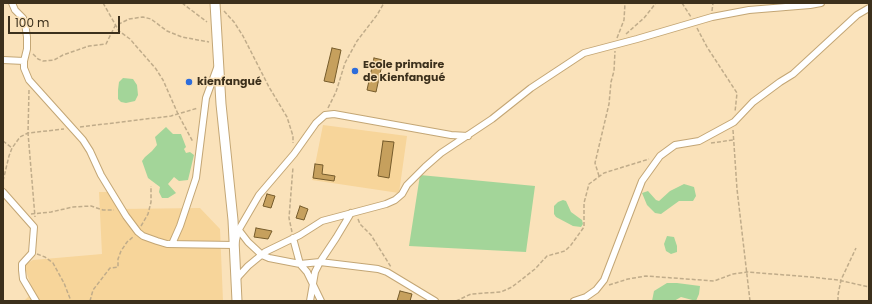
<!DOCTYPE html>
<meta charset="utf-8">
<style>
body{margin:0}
#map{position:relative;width:872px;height:304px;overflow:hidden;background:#fae2ba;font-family:Poppins,sans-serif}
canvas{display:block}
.frame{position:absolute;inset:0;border:4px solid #3c301c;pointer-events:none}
.scale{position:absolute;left:8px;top:16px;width:112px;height:18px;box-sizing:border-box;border:2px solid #3c301c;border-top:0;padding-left:5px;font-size:12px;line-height:14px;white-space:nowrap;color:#3c301c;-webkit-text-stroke:3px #fae2ba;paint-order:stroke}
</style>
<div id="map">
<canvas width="872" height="304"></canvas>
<div class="frame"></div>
<div class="scale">100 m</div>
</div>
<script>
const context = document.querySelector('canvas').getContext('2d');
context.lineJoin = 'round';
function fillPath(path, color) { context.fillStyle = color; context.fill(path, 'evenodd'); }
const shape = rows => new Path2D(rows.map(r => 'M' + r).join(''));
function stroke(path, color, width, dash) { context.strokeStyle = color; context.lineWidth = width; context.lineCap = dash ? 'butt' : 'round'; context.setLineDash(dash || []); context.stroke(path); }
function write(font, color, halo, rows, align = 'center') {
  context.font = font + ' Poppins,sans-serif'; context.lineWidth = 3; context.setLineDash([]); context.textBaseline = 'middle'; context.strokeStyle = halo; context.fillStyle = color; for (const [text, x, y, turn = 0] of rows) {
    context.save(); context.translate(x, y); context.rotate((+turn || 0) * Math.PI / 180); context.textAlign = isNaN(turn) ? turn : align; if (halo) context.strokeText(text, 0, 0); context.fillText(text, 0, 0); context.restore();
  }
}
fillPath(shape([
 [323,125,407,136,399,193,312,180],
 [99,192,111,192,120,209,200,208,220,229,223,301,24,301,33,292,24,265,33,260,102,254]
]), '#f7d59a');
fillPath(shape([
 [123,78,133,79,137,85,138,95,135,101,126,103,121,102,118,99,118,90,119,82],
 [166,127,173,134,181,134,186,147,184,149,186,153,190,152,194,155,188,180,179,181,174,177,168,184,176,193,168,198,162,198,159,192,160,187,148,178,142,161,145,157,152,151,157,145,155,137],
 [420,175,535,186,526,252,409,246],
 [684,184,694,187,696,196,693,201,679,201,661,214,655,213,647,205,642,193,648,191,656,200,659,201,670,191],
 [563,200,566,201,571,212,582,220,583,224,581,227,573,226,556,217,554,214,554,206,558,202],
 [667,236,674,237,677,246,677,252,671,254,666,251,664,244],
 [667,283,677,283,700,286,699,294,696,301,681,297,674,301,652,301,654,291]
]), '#a3d599');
const building = shape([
 [332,48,341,50,334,83,324,81,332,48],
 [374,58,383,60,376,92,367,90,374,58],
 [383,141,394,142,389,178,378,176,383,141],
 [315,164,323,165,322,174,335,176,334,181,313,178,315,164],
 [267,194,275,196,271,208,263,206,267,194],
 [300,206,308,209,304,220,296,218,300,206],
 [256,228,272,231,268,239,254,237,256,228],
 [400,291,412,294,410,301,397,301,400,291]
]);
fillPath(building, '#c6a05d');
stroke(building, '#755b2b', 1);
const minor = shape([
 [12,3,15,10,23,18,25,23,27,37,27,49,24,61,24,68,29,80,83,140,90,151,101,175,126,216,138,232,143,236,157,241,167,244,235,245,238,231,259,195,294,154,316,123,325,115,334,114,451,135,468,136],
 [3,60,24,61],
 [3,192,34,227,32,253,22,264,22,270,23,279,36,301],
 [238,229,248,242,262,255,269,258,300,264,307,272,321,301],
 [293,238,300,264,320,262,378,269,387,272,435,301],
 [172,244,180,226,196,178,206,98,217,68],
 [237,278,248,266,265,252,300,235,322,221,386,204,395,200,402,194,407,185,425,167,441,153,492,119,531,88,584,53,637,39,712,17,749,10,810,5,821,3],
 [310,301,315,272,320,262,336,238,351,213],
 [574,301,586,297,596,290,604,280,642,181,660,156,675,145,699,141,734,122,753,102,780,82,793,74,857,15,869,8]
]);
const secondary = shape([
 [215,3,221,104,233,220,237,301]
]);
stroke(minor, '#c3a675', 8);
stroke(secondary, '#c3a675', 11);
stroke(shape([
 [103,3,119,31,130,39,156,69,163,80,178,114,193,142],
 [182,3,207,22],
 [682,3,691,17],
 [224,11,234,22,243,36,269,87,287,117,293,136,293,143],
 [712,11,713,3],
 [697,28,707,47,737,93,735,112],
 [626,34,644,18,656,3],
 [617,38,624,20,625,3],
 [33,54,38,59,43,61,54,60,63,55,89,46,106,44,115,26,129,19,143,17,151,19,167,31,182,37,209,42],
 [29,90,28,133,35,217],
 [328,108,336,92,345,63,357,41,377,15,384,3],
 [80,127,171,116,198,108],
 [733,130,737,189,750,301],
 [3,141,12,148],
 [711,143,733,140],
 [599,176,595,163,609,104,611,82,614,71,615,51],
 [3,181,9,156,12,148,20,137,28,133,64,129],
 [31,214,51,212,73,207,91,206,103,210,114,210],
 [358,219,360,224,371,235,391,267],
 [141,226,148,214,151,202,151,186],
 [292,232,289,218,293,167],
 [37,254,45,257,53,263,64,283,71,301],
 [609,285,628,279,646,276,714,281,733,274,747,272,811,277,838,280,869,287],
 [90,301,93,290,110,268,118,267,118,259,121,251,127,242,133,237],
 [456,301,471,294,501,292,512,287,535,269,547,256,565,251,571,245,584,227,584,203,589,184,604,173,649,159],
 [838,301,838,295,841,280,856,248]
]), '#c0ac8a', 1.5, [4, 2]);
stroke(minor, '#fff', 6);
stroke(secondary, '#fff', 9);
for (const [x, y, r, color] of [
 [355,71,4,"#2e6ddb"],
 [189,82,4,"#2e6ddb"]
]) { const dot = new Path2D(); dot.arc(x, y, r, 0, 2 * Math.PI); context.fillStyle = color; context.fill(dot); stroke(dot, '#fae2ba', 1.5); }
write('bold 11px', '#3c301c', '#fae2ba', [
 ["Ecole primaire",363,65],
 ["de Kienfangué",363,78],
 ["kienfangué",197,82]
], 'left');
</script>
